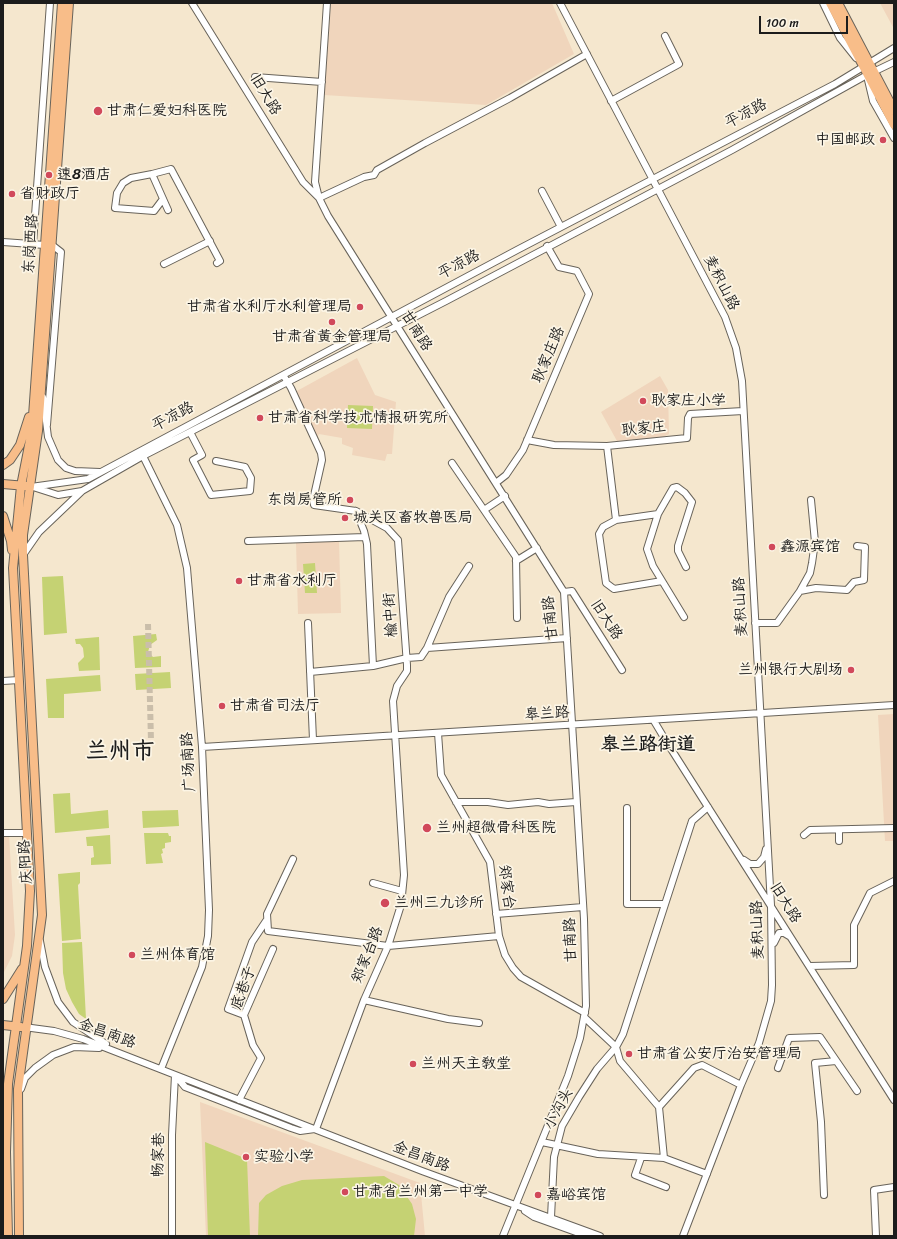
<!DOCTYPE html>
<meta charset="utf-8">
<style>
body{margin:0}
#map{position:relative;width:897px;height:1239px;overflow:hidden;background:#f5e7ce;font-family:Sriracha,sans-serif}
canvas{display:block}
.frame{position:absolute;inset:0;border:4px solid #1c1c1c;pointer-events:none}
.scale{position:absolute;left:759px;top:16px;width:89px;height:18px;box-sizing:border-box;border:2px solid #1c1c1c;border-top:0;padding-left:5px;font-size:12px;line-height:14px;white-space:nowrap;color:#1c1c1c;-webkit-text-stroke:3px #fcf5e5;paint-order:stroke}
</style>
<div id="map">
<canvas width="897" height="1239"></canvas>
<div class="frame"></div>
<div class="scale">100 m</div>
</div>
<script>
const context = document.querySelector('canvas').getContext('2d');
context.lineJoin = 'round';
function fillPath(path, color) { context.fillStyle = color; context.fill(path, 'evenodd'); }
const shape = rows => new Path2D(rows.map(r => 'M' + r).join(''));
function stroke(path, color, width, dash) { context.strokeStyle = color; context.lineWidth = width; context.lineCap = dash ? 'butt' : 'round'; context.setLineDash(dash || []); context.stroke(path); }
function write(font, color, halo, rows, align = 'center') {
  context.font = font + ' Sriracha,"LXGW WenKai TC",sans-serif'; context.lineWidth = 3.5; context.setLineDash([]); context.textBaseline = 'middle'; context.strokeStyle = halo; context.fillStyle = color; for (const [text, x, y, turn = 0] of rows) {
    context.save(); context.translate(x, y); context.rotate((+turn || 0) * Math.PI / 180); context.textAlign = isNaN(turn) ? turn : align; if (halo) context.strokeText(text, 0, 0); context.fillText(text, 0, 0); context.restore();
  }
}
fillPath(shape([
 [331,3,552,3,574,54,486,105,324,95],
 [880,3,894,3,894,29],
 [357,358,375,395,396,402,392,454,387,454,385,461,352,455,353,448,342,444,342,438,319,434,317,438,295,392],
 [660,376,668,390,669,434,663,437,617,441,601,412],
 [339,540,341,613,298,614,296,543],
 [894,714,894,841,885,841,878,715],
 [3,835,9,835,15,935,12,956,3,974],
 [200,1102,420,1183,425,1236,206,1236]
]), '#f0d5bc');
fillPath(shape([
 [348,405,373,406,372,429,347,428],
 [315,563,317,593,305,593,303,564],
 [63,576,67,633,44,635,42,577],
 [156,634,157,640,150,645,148,652,153,657,161,656,161,667,135,668,133,636],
 [99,637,100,670,79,671,78,663,84,657,83,648,80,644,76,644,75,639],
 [170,672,171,688,136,690,135,674],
 [100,675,101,691,64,694,64,718,48,718,46,679],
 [70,793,71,814,108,810,109,828,55,833,53,794],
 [178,810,179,826,143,828,142,811],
 [144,833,168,833,169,836,171,836,171,842,165,843,165,848,162,849,163,853,161,854,163,863,146,864],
 [110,835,111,864,91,865,91,858,94,857,93,846,87,846,86,837],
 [80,872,80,883,78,885,81,939,62,941,58,874],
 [82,942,86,1019,79,1014,72,1002,66,989,63,973,62,943],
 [205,1142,247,1159,250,1236,208,1236],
 [384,1176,399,1185,412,1204,416,1219,414,1236,258,1236,259,1203,266,1195,282,1186,302,1180]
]), '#c5d273');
stroke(shape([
 [148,624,151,741]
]), '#cabeaa', 6, [6, 3]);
const minor = shape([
 [192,3,303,182,319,198,364,177,374,175,377,170,425,143,510,98,587,54],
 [327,3,315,182,319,198,328,216,564,592,584,919,586,1006,580,1038,568,1076,503,1236],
 [560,3,725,317,736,348,742,381,771,905,772,985,771,1001,759,1043,741,1085,683,1236],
 [823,3,840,38,856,58],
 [255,77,322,82],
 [868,80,873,101,894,138],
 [611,101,679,64,665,36],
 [152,174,131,178,123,183,117,193,115,208,154,211,163,199],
 [542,191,561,227],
 [168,210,152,174,171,169,220,261,217,263],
 [3,242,45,245],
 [33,244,50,3],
 [164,264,210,241],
 [285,378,291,388,321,453,322,460,313,500,314,505,356,511,364,531,367,544,373,666],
 [43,397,48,437,58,460,66,468,75,471,100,472],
 [47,425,61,252,52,245],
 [190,432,202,455,193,460,211,495,250,491,251,478,245,467,216,461],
 [527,440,554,445,607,446,687,438,688,418,690,414,743,411],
 [607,446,616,520,658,514,673,488,677,487,685,493,692,502,678,546,678,551,686,567],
 [143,456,177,525,187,568,202,747,209,910,208,936,202,967,161,1069],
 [452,463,484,510],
 [497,482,506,475,523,450,589,294,577,271,559,267,547,246],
 [31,487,88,479,517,250,835,84,894,48],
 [33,487,58,495,82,491,143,456,446,301,732,150,867,75,894,62],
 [505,496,484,510,516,557,517,618],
 [658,514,647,549,653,566,684,617],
 [616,520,603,527,599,534,606,583,614,589,662,581],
 [248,541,365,537],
 [23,555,39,532,82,491],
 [516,561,537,548],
 [800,591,810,573,812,563,815,542,811,500],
 [564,592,572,591,622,670],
 [308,623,313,740],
 [755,623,777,623,800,591,816,588,847,590,854,582,864,580,865,547,857,546],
 [427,648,449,597,469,566],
 [310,672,373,666,407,658,421,657,427,648,567,638],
 [3,681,19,680],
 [654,721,666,741,894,1100],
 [438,733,441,775,490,862,499,936,505,955,513,968,521,977,585,1013],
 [202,747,894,705],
 [456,802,488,802,508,805,538,802,549,804,576,802],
 [627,808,627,904,664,904],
 [839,830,839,841],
 [3,833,27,833],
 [804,835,810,830,894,828],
 [293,859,267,914,268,931,388,946,499,936],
 [744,860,750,864,758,864,764,857,766,849],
 [373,883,402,891],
 [496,914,583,907],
 [40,941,45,967,58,1002,73,1022,106,1044],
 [774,943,779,933,784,933,789,936],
 [810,966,854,965,854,925,870,893,894,881],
 [364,1000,448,1019,479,1023],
 [244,1015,228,1009,252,942,266,921],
 [584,1017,616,1047,620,1061,659,1107,664,1158],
 [24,1027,54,1031,83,1039,422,1171,600,1236],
 [778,1068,789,1038,820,1037,857,1091],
 [176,1076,185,1087,291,1128,300,1131,315,1129],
 [21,1089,25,1078,35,1068,53,1055,74,1047,99,1048],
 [239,1100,261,1058,253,1045,244,1015,273,949],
 [659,1107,694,1068,702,1065,741,1085],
 [316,1129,364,1000,388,946,401,905,404,875,393,701,397,686,407,671,407,665,398,540,387,528,356,511],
 [542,1142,598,1154,664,1158,707,1174],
 [641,1158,635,1175,666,1187],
 [824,1195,821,1122,815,1063,836,1061],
 [525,1211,534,1217,587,1236],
 [551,1217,554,1157,562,1126,579,1097,597,1069,616,1047,623,1034,692,821,708,807],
 [172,1236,172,1135,175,1075],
 [876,1236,874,1190,894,1187]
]);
const major = shape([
 [830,3,894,125],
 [838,3,894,110],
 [3,465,10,460,20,445,29,417],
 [3,484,26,486],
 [3,516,11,541,12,550],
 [3,999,22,969],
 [3,1025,21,1027],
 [8,1236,6,1152,8,1084,27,946,30,891,13,568,21,486,32,430,62,3],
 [19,1236,18,1089,42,915,23,555,23,535,38,431,69,3]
]);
stroke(minor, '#68635a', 8);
stroke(major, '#68635a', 10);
stroke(minor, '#fff', 6);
stroke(major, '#f8bd89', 8);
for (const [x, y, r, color] of [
 [98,111,5,"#d1495b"],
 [883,140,4,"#d1495b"],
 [49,175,4,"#d1495b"],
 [12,194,4,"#d1495b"],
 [360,307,4,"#d1495b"],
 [332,322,4,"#d1495b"],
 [643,401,4,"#d1495b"],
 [260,418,4,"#d1495b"],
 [350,500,4,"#d1495b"],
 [345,518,4,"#d1495b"],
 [772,547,4,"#d1495b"],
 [239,581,4,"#d1495b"],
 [851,670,4,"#d1495b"],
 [222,706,4,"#d1495b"],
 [427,828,5,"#d1495b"],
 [385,903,5,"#d1495b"],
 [132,955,4,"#d1495b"],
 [629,1054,4,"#d1495b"],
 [413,1064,4,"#d1495b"],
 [246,1157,4,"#d1495b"],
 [345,1192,4,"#d1495b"],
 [538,1195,4,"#d1495b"]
]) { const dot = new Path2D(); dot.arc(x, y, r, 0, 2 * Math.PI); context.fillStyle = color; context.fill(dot); stroke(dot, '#fcf5e5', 1.5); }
write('15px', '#1c1c1c', '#fcf5e5', [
 ["旧大路",265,95,59],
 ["平凉路",746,114,-28],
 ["东岗西路",31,244,-86],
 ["平凉路",459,265,-28],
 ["麦积山路",721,283,63],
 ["甘南路",416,331,58],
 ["耿家庄路",549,355,-67],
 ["平凉路",173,417,-28],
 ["耿家庄",644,429,-6],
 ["麦积山路",741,607,-93],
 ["榆中街",391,615,-94],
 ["甘南路",551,618,-96],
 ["旧大路",606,620,57],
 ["皋兰路",547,714,-3],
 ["广场南路",189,762,-93],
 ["庆阳路",26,862,-93],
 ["郑家台",506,887,82],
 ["旧大路",785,903,58],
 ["麦积山路",758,930,-92],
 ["甘南路",571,940,-92],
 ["郑家台路",368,955,-68],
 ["底巷子",244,988,-70],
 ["金昌南路",107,1034,20],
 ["小沟头",559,1109,-62],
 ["畅家巷",159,1155,-89],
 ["金昌南路",421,1157,21]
]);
write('15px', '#1c1c1c', '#fcf5e5', [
 ["甘肃仁爱妇科医院",107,111],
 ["中国邮政",875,140,"right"],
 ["速8酒店",57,175],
 ["省财政厅",20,194],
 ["甘肃省水利厅水利管理局",352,307,"right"],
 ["甘肃省黄金管理局",332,337,"center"],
 ["耿家庄小学",651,401],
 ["甘肃省科学技术情报研究所",268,418],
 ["东岗房管所",342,500,"right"],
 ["城关区畜牧兽医局",353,518],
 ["鑫源宾馆",780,547],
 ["甘肃省水利厅",247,581],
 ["兰州银行大剧场",843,670,"right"],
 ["甘肃省司法厅",230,706],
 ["兰州超微骨科医院",436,828],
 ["兰州三九诊所",394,903],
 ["兰州体育馆",140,955],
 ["甘肃省公安厅治安管理局",637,1054],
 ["兰州天主教堂",421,1064],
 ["实验小学",254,1157],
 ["甘肃省兰州第一中学",353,1192],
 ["嘉峪宾馆",546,1195]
], 'left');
write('bold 19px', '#1c1c1c', '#fcf5e5', [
 ["皋兰路街道",648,745]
]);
write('bold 23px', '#1c1c1c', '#fcf5e5', [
 ["兰州市",120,752]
]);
</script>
